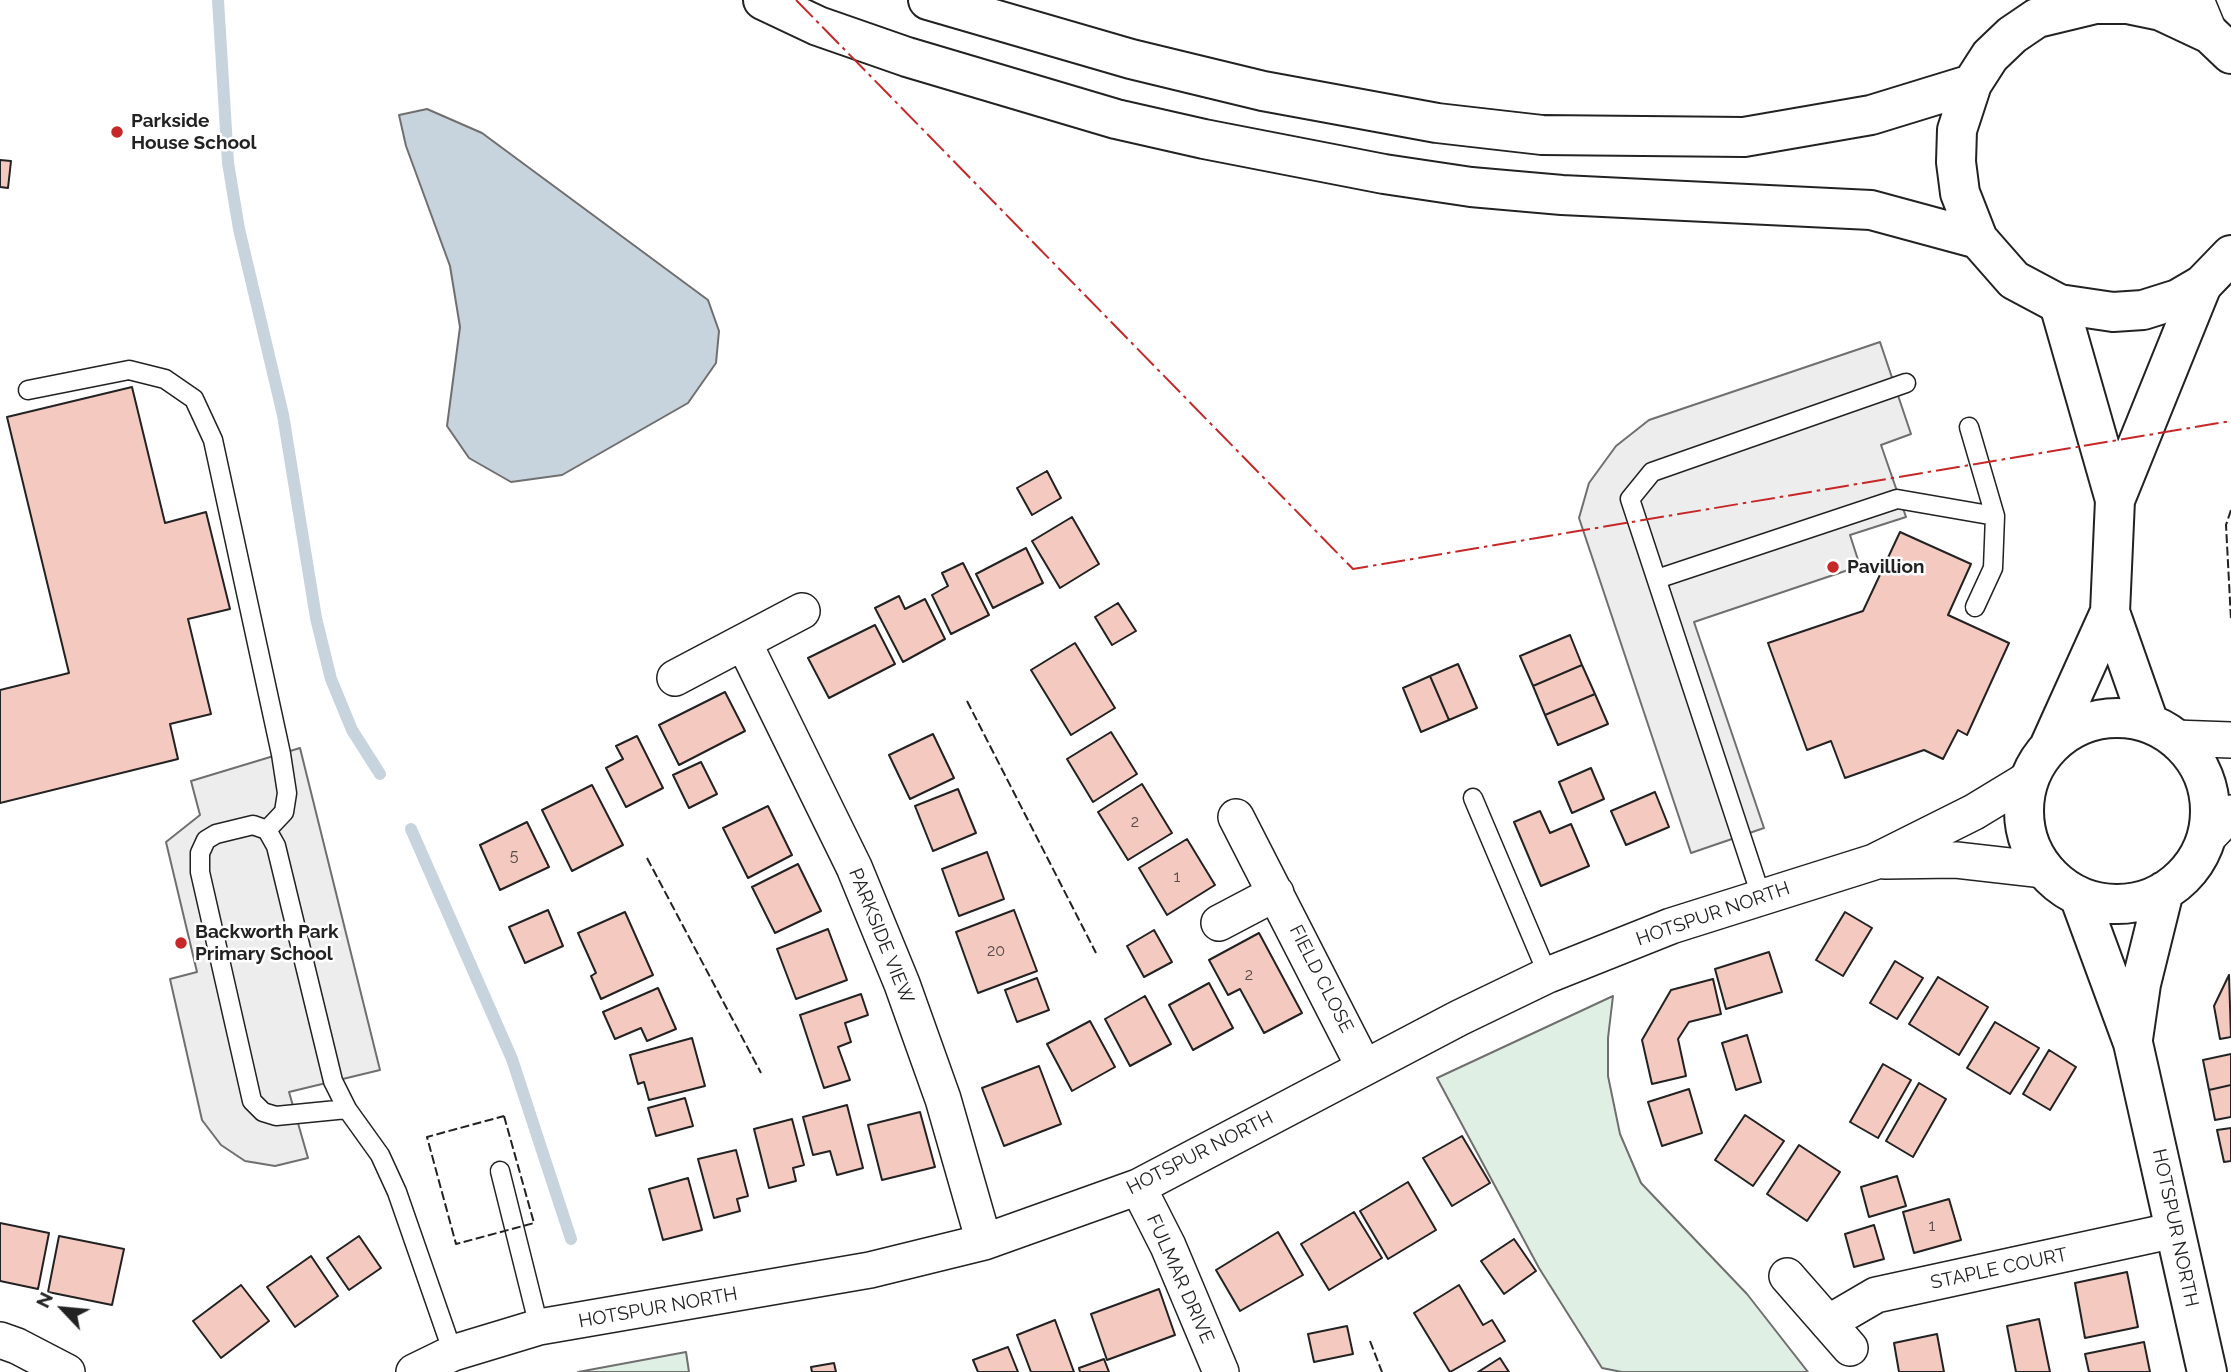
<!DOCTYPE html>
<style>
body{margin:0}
#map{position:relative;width:2231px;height:1372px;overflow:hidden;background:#fff;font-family:Raleway,sans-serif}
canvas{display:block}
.north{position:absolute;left:28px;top:1274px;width:70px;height:70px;-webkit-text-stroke:5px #fff;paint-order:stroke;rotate:296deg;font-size:19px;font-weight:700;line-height:28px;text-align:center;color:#222}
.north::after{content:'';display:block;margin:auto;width:24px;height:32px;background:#222;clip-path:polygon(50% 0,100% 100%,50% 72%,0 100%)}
</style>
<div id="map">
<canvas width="2231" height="1372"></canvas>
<div class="north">N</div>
</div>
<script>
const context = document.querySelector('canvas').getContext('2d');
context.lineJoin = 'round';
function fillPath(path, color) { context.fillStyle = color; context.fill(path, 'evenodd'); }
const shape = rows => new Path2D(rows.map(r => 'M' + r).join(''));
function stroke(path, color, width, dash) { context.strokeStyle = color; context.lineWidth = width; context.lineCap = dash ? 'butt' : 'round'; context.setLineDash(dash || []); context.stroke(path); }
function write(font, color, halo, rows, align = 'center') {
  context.font = font + ' Raleway,sans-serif'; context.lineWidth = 5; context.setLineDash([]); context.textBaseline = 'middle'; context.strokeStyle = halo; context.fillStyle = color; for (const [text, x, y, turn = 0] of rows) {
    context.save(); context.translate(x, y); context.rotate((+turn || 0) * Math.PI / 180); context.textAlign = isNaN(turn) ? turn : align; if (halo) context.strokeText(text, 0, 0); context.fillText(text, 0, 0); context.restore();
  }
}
const green = shape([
 [1613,996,1608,1038,1608,1076,1620,1134,1641,1183,1747,1294,1808,1372,1622,1372,1602,1368,1539,1268,1437,1078,1613,996],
 [686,1352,689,1372,578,1372,686,1352]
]);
fillPath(green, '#e0efe3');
stroke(green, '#6f6f6f', 2);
const parking = shape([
 [1880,342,1911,434,1881,445,1906,517,1850,535,1860,566,1694,622,1764,828,1691,853,1579,518,1589,483,1616,446,1649,420,1880,342],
 [300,748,380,1070,289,1092,308,1158,275,1166,245,1161,221,1145,202,1120,170,979,197,972,166,842,200,815,191,781,300,748]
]);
fillPath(parking, '#ededed');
stroke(parking, '#6f6f6f', 2);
const water = shape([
 [427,109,482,133,708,300,719,331,716,363,688,403,562,475,511,482,469,458,447,426,460,327,450,266,406,146,399,115,427,109]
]);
fillPath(water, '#c7d3dd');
stroke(water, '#6f6f6f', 2);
stroke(shape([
 [218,0,228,163,239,229,283,415,316,618,331,679,352,730,380,774],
 [411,829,512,1059,571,1239]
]), '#c7d3dd', 12);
const building = shape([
 [0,160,11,161,8,188,0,187,0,160],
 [132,387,165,523,206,512,230,609,188,619,211,714,170,724,178,759,0,803,0,690,69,673,7,417,132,387],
 [1047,471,1061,498,1032,515,1017,488,1047,471],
 [1072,517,1099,564,1060,588,1032,541,1072,517],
 [1900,532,1971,564,1948,615,2009,643,1967,735,1958,730,1943,759,1924,750,1845,778,1831,741,1807,750,1768,643,1863,611,1900,532],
 [1026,548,1043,583,993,608,976,574,1026,548],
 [963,563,989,615,951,634,932,595,948,586,942,573,963,563],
 [899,596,905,609,925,599,945,639,903,662,875,608,899,596],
 [1118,603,1136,631,1112,645,1095,617,1118,603],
 [875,625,895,664,829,698,808,658,875,625],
 [1570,635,1582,665,1533,686,1520,656,1570,635],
 [1075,643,1115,708,1071,735,1031,670,1075,643],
 [1458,664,1477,708,1449,720,1430,676,1458,664],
 [1582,665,1595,694,1545,715,1533,686,1582,665],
 [1430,676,1449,720,1421,732,1403,688,1430,676],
 [725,692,745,731,679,765,659,725,725,692],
 [1595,694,1608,724,1558,745,1545,715,1595,694],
 [1111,732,1137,774,1093,802,1067,759,1111,732],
 [933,734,954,778,910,799,889,755,933,734],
 [637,736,663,788,626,807,606,768,623,759,616,746,637,736],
 [701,762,717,794,689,808,673,775,701,762],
 [1591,768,1604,799,1572,813,1559,782,1591,768],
 [1142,784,1172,833,1128,860,1098,812,1142,784],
 [592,785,623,845,572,871,542,810,592,785],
 [958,789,976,833,933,851,915,806,958,789],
 [1655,792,1669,827,1626,845,1611,811,1655,792],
 [768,806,792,855,748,878,723,828,768,806],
 [1540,811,1550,833,1571,824,1589,866,1541,886,1514,822,1540,811],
 [527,822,549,867,500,890,480,845,527,822],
 [1187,839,1215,885,1167,915,1139,868,1187,839],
 [987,852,1004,899,959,916,942,869,987,852],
 [798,864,821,911,775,933,752,887,798,864],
 [548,910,563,946,525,963,509,927,548,910],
 [1014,910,1037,971,978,993,956,932,1014,910],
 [625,912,653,975,601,999,591,976,596,973,578,933,625,912],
 [1845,912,1872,928,1843,976,1816,960,1845,912],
 [828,929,847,980,796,999,777,949,828,929],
 [1154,930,1172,962,1144,977,1127,946,1154,930],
 [1259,933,1302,1013,1264,1033,1240,989,1228,995,1209,960,1259,933],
 [1769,952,1782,992,1726,1009,1715,969,1769,952],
 [1895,961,1923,978,1897,1019,1870,1003,1895,961],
 [2229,975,2231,1037,2220,1039,2214,1006,2229,975],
 [1938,977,1988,1007,1959,1055,1909,1024,1938,977],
 [1037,978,1049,1010,1017,1022,1005,990,1037,978],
 [1713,979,1721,1014,1689,1022,1678,1039,1686,1076,1652,1084,1642,1040,1671,990,1713,979],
 [1209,983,1233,1028,1193,1050,1169,1005,1209,983],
 [658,988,676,1029,647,1041,641,1028,615,1039,603,1012,658,988],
 [861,994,868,1015,845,1023,851,1042,838,1047,850,1080,824,1088,800,1015,861,994],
 [1145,996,1171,1044,1130,1066,1105,1019,1145,996],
 [1090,1021,1115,1067,1072,1091,1047,1044,1090,1021],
 [1995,1022,2039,1048,2010,1094,1967,1068,1995,1022],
 [1747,1035,1761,1082,1736,1090,1722,1043,1747,1035],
 [692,1038,705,1086,649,1100,644,1082,638,1084,630,1055,692,1038],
 [2049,1050,2076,1067,2050,1110,2023,1094,2049,1050],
 [2231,1054,2231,1085,2209,1090,2203,1060,2231,1054],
 [1883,1064,1911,1080,1878,1138,1850,1122,1883,1064],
 [1039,1066,1061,1124,1004,1146,982,1088,1039,1066],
 [1919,1083,1946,1099,1913,1157,1886,1141,1919,1083],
 [2231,1085,2231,1117,2215,1120,2209,1090,2231,1085],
 [1689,1089,1702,1133,1662,1146,1648,1102,1689,1089],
 [685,1098,693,1126,656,1136,648,1108,685,1098],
 [847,1105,863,1168,837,1175,830,1151,813,1155,803,1117,847,1105],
 [920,1112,935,1167,882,1180,868,1125,920,1112],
 [1745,1115,1784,1141,1753,1186,1715,1160,1745,1115],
 [792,1119,804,1165,793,1168,796,1181,769,1188,754,1129,792,1119],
 [2231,1128,2231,1161,2224,1162,2217,1130,2231,1128],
 [1462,1136,1490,1183,1452,1206,1423,1158,1462,1136],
 [1799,1145,1840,1172,1807,1221,1767,1194,1799,1145],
 [736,1150,748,1196,737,1199,740,1211,714,1218,698,1159,736,1150],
 [1897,1176,1906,1206,1869,1217,1861,1187,1897,1176],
 [688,1178,702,1230,663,1240,649,1189,688,1178],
 [1408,1182,1436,1230,1388,1259,1360,1211,1408,1182],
 [1949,1199,1961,1240,1914,1253,1903,1212,1949,1199],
 [1354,1212,1382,1258,1329,1290,1301,1244,1354,1212],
 [0,1223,49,1233,38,1289,0,1281,0,1223],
 [1874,1225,1884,1259,1854,1267,1845,1234,1874,1225],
 [1278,1232,1303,1275,1240,1311,1216,1270,1278,1232],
 [59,1236,124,1249,112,1305,48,1292,59,1236],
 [359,1236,381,1268,349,1290,327,1258,359,1236],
 [1514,1239,1536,1271,1504,1294,1481,1261,1514,1239],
 [311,1256,338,1296,295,1327,267,1287,311,1256],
 [2127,1272,2138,1327,2085,1338,2075,1283,2127,1272],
 [241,1285,269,1321,221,1358,193,1321,241,1285],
 [1459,1285,1483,1325,1492,1320,1505,1341,1450,1372,1414,1313,1459,1285],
 [1159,1289,1175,1335,1107,1360,1091,1314,1159,1289],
 [2039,1319,2050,1372,2016,1372,2007,1326,2039,1319],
 [1055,1320,1074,1372,1031,1372,1017,1335,1055,1320],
 [1347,1326,1353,1354,1314,1362,1308,1334,1347,1326],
 [1937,1334,1944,1372,1899,1372,1894,1343,1937,1334],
 [2144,1342,2150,1372,2089,1372,2085,1354,2144,1342],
 [1008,1347,1018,1372,978,1372,973,1360,1008,1347],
 [1500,1358,1509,1372,1478,1372,1500,1358],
 [1104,1359,1109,1372,1080,1372,1079,1368,1104,1359],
 [834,1363,836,1372,812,1372,811,1367,834,1363]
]);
fillPath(building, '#f3c9c0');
stroke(building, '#222', 2);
const service = shape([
 [28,390,129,370,165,379,194,399,213,440,281,754,287,793,284,812,267,830],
 [1969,427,1995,516,1993,568,1975,607],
 [1657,579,1897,499,1995,516],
 [1473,798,1548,975],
 [1761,896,1630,499,1652,472,1906,383],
 [347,1109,276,1116,263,1112,252,1101,200,872,200,853,206,840,216,834,253,825,267,830,276,846,333,1081,347,1109,380,1155,397,1192,453,1353],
 [500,1171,539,1327]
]);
const minor = shape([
 [2196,0,2210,34],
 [744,643,854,867,902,984,943,1099,984,1242],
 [675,678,802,611],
 [2174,738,2231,740],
 [1236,817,1364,1067],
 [2205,840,2231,813],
 [1885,861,1956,860,2044,870],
 [1219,923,1276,893],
 [1138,1187,1168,1246,1221,1372],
 [1787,1276,1850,1348],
 [1828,1323,1876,1295,2175,1230],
 [0,1340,17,1346,67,1372],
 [414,1372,453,1353,539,1327,870,1270,984,1242,1138,1187,1459,1018,1548,975,1671,926,1874,862,1974,812,2030,778]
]);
const tertiary = shape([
 [2059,304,2115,500,2110,612,2149,723],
 [2115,500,2202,285],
 '2024 811a93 93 0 1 1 186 0a93 93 0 1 1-186 0Z',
 [2049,747,2110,612],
 [2079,896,2133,1043,2207,1372],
 [2133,1039,2141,984,2164,891]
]);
const primary = shape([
 [763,0,818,26,907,57,1116,119,1204,139,1384,174,1471,187,1562,195,1871,210,1978,239],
 [928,0,1131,59,1263,91,1437,123,1542,135,1744,137,1871,115,1972,84],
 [2231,54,2210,34,2161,11,2127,4,2095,4,2037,18,2012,35,1990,56,1972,84,1957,130,1956,162,1960,193,1978,239,2014,280,2059,304,2113,312,2143,310,2178,299,2202,285,2231,255]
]);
stroke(service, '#222', 21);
stroke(minor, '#222', 38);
stroke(tertiary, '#222', 42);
stroke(primary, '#222', 42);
stroke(service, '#fff', 18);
stroke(minor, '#fff', 35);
stroke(tertiary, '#fff', 38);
stroke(primary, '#fff', 38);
stroke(shape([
 [2231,510,2226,525,2231,620],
 [967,701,1096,953],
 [647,858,761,1073],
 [504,1116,534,1223,456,1244,427,1137,504,1116],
 [1370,1341,1382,1372]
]), '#222', 2, [9, 3.5]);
stroke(shape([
 [796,0,1353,569,2231,421]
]), '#c62828', 2, [24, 5, 3.5, 5]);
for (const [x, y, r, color] of [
 [117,132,7,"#c62828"],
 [1833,567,7,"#c62828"],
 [181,943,7,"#c62828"]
]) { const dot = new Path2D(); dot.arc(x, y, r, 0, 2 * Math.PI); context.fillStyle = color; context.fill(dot); stroke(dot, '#fff', 2.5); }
write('16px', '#564c4a', null, [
 ["2",1135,822],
 ["5",514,856],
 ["1",1177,877],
 ["20",996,951],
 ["2",1249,975],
 ["1",1932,1226]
]);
write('bold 19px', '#222', '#fff', [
 ["Parkside",131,121],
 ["House School",131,143],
 ["Pavillion",1847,567],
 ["Backworth Park",195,932],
 ["Primary School",195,954]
], 'left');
write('19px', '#222', '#fff', [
 ["HOTSPUR NORTH",1713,914,-19],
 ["PARKSIDE VIEW",881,936,68],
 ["FIELD CLOSE",1321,979,63],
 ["HOTSPUR NORTH",1200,1153,-27],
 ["HOTSPUR NORTH",2175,1228,78],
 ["STAPLE COURT",1999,1269,-12],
 ["FULMAR DRIVE",1180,1279,66],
 ["HOTSPUR NORTH",658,1308,-10]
]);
</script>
